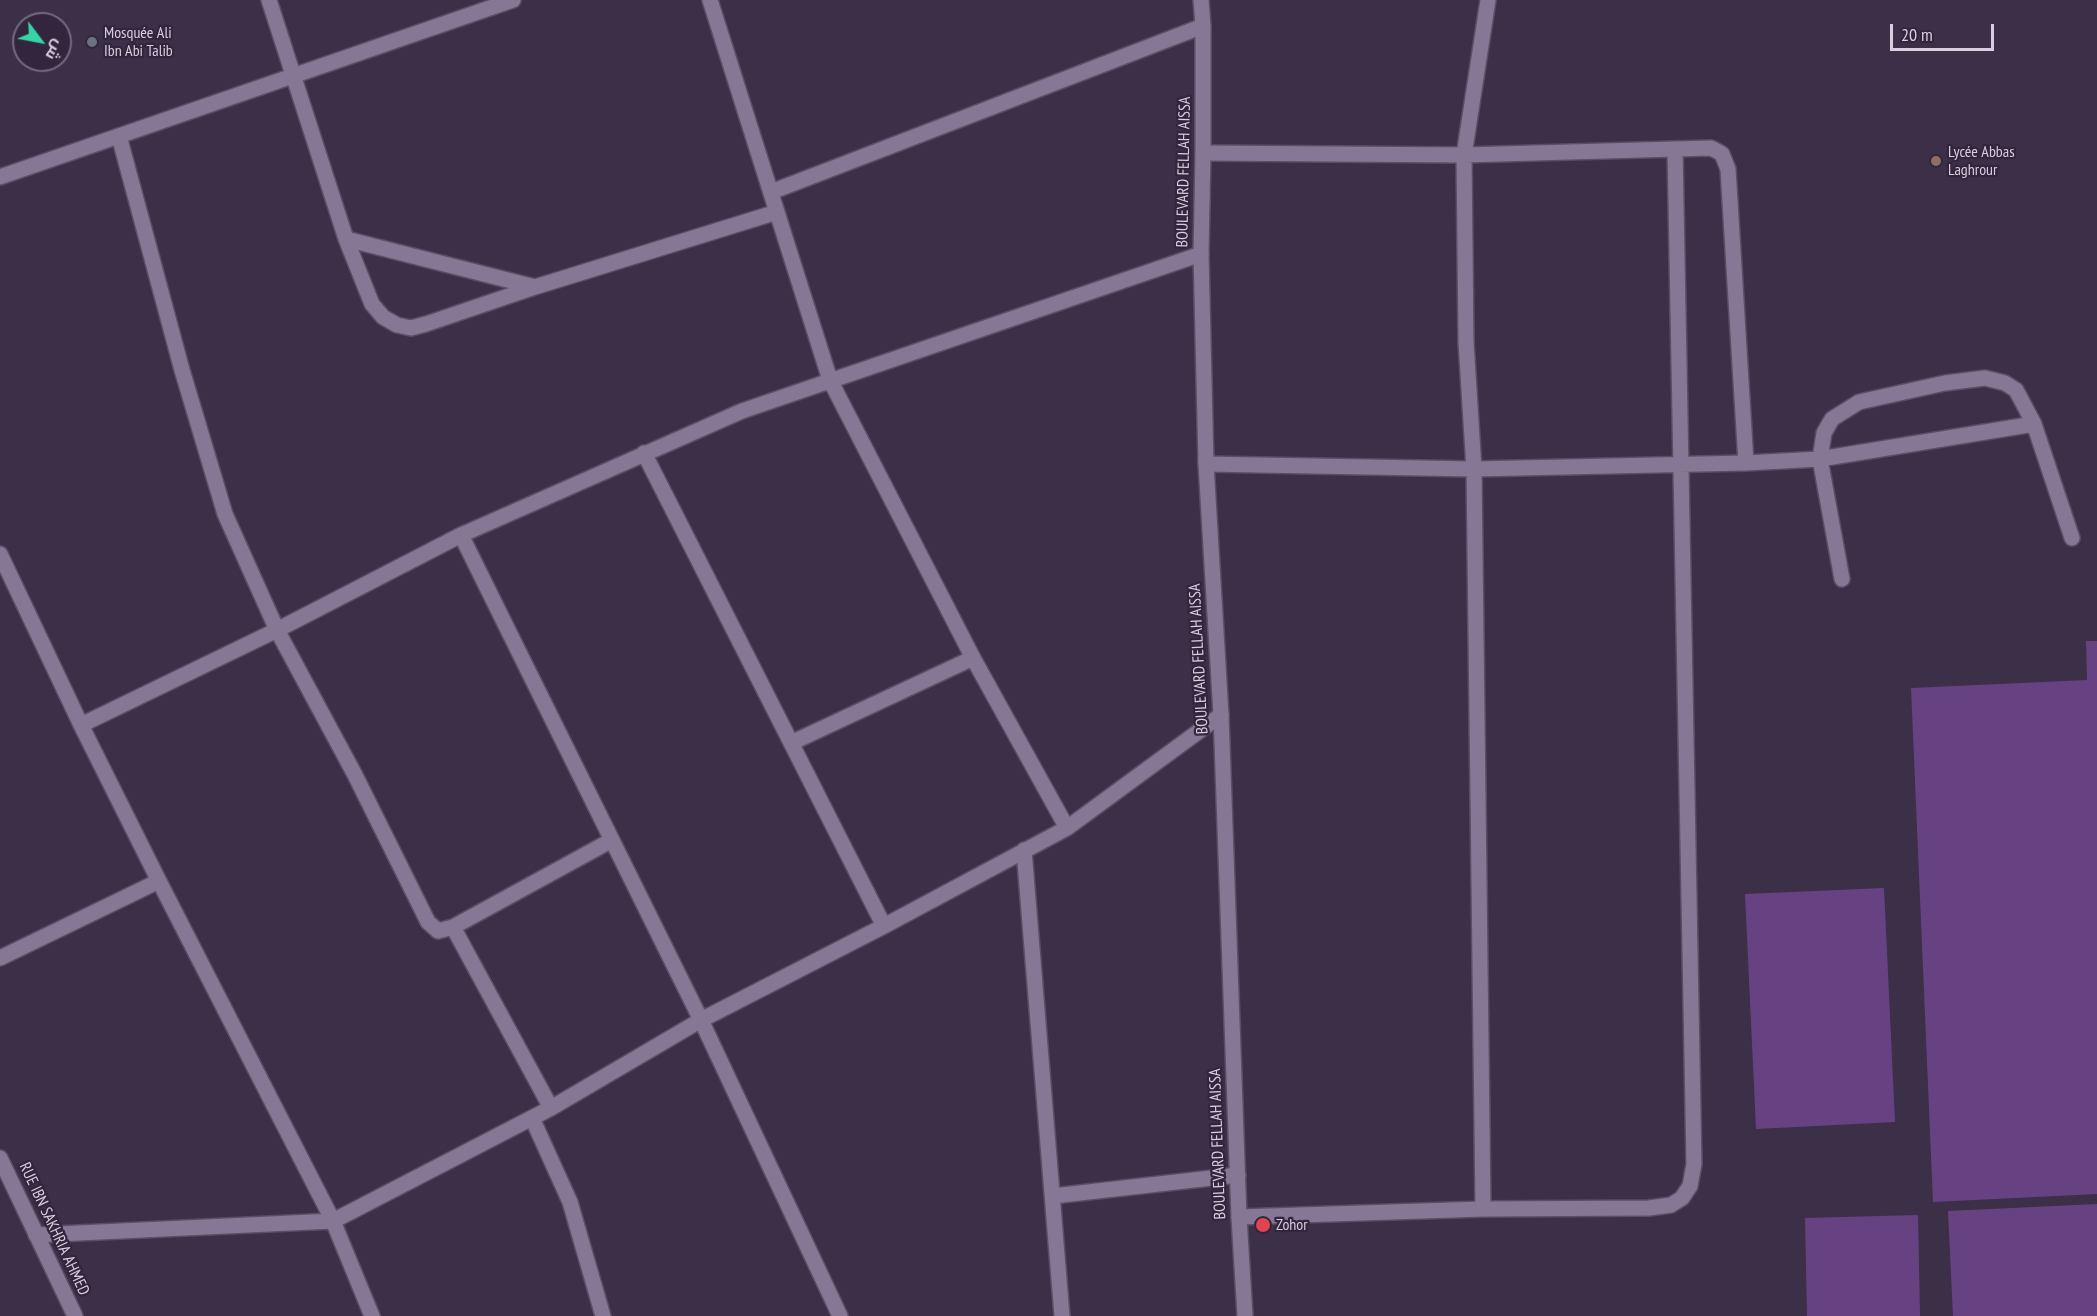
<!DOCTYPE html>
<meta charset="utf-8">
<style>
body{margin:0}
#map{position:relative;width:2097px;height:1316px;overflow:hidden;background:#3c2f48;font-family:"PT Sans Narrow",Cairo,sans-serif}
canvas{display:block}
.north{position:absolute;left:12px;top:12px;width:60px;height:60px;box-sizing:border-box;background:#32253d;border:2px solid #74697e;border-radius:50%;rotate:122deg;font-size:16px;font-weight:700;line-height:24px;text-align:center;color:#d7cfdf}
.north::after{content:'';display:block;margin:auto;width:21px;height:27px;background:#35d4a7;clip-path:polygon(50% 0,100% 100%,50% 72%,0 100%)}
.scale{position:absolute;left:1890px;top:24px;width:104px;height:27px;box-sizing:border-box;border:3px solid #d7cfdf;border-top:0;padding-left:8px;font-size:18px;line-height:21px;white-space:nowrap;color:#d7cfdf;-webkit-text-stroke:4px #32253d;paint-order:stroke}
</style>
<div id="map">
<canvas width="2097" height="1316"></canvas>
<div class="north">ش</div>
<div class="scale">20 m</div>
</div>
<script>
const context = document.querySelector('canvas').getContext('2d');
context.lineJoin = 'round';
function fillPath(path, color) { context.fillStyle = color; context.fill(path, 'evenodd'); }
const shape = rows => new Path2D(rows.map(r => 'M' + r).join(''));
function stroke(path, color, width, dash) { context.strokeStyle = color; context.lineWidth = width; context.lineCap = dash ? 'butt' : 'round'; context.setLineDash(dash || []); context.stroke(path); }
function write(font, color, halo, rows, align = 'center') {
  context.font = font + ' "PT Sans Narrow",sans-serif'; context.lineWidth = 4.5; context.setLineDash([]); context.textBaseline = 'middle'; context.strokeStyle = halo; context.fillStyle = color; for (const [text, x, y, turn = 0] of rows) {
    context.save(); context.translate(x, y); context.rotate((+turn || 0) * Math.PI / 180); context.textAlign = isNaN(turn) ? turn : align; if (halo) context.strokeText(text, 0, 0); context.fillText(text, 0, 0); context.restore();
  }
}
fillPath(shape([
 [2086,641,2097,641,2097,1194,1933,1202,1911,688,2087,680],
 [1884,888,1895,1122,1756,1129,1745,894],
 [2097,1204,2097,1316,1953,1316,1948,1211],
 [1918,1215,1920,1316,1807,1316,1805,1218]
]), '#674283');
const service = shape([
 [1464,155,1488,0]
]);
const minor = shape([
 [269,0,346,239,372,304,383,317,397,325,411,328,426,324,535,287,777,212],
 [710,0,830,380,973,658,1067,828],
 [119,136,182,370,225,514,277,630,355,775,428,922,438,931,453,927,551,1108],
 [1675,149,1711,148,1717,151,1722,154,1728,169,1746,463],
 [1203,153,1464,155,1675,149,1694,1164,1690,1186,1682,1198,1671,1205,1649,1208,1483,1209,1239,1217],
 [1464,155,1466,342,1474,469,1483,1209],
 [771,192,1203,26],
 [346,239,535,287],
 [644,453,884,926],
 [1206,464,1474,469,1746,463,1820,459,2034,424],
 [461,535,701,1020,840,1316],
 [0,554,81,725,159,881,333,1221,372,1316],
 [1842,579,1820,459,1824,433,1832,419,1859,402,1945,383,1985,378,2005,383,2016,390,2034,424,2072,538],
 [81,725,277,630,461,535,742,411,1201,254],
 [791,743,973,658],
 [1024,850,1062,1316],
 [453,927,612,840],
 [0,958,159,881],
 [532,1118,570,1202,603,1316],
 [1053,1196,1238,1175],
 [36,1235,333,1221,551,1108,701,1020,884,926,1067,828,1221,715]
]);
const tertiary = shape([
 [1201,0,1203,26,1203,153,1201,254,1206,464,1221,715,1239,1217,1245,1316],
 [0,177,513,0]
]);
const secondary = shape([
 [0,1158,75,1316]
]);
stroke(service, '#594e63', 18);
stroke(minor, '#594e63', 18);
stroke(tertiary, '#594e63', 18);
stroke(secondary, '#594e63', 18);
stroke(service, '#867794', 15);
stroke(minor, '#867794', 15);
stroke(tertiary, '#867794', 15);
stroke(secondary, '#867794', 15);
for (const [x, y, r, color] of [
 [92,42,6,"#6b7280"],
 [1936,161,6,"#8d6e63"],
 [1263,1225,8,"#e0444e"]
]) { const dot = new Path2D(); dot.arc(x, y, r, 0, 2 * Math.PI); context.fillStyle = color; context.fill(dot); stroke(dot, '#32253d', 2); }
write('16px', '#d7cfdf', '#32253d', [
 ["Mosquée Ali",104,33],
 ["Ibn Abi Talib",104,51],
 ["Lycée Abbas",1948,152],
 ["Laghrour",1948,170],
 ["Zohor",1276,1225]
], 'left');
write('16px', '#d7cfdf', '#32253d', [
 ["BOULEVARD FELLAH AISSA",1184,172,-89],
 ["BOULEVARD FELLAH AISSA",1199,659,-93],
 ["BOULEVARD FELLAH AISSA",1218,1144,-92],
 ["RUE IBN SAKHRIA AHMED",54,1229,65]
]);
</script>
